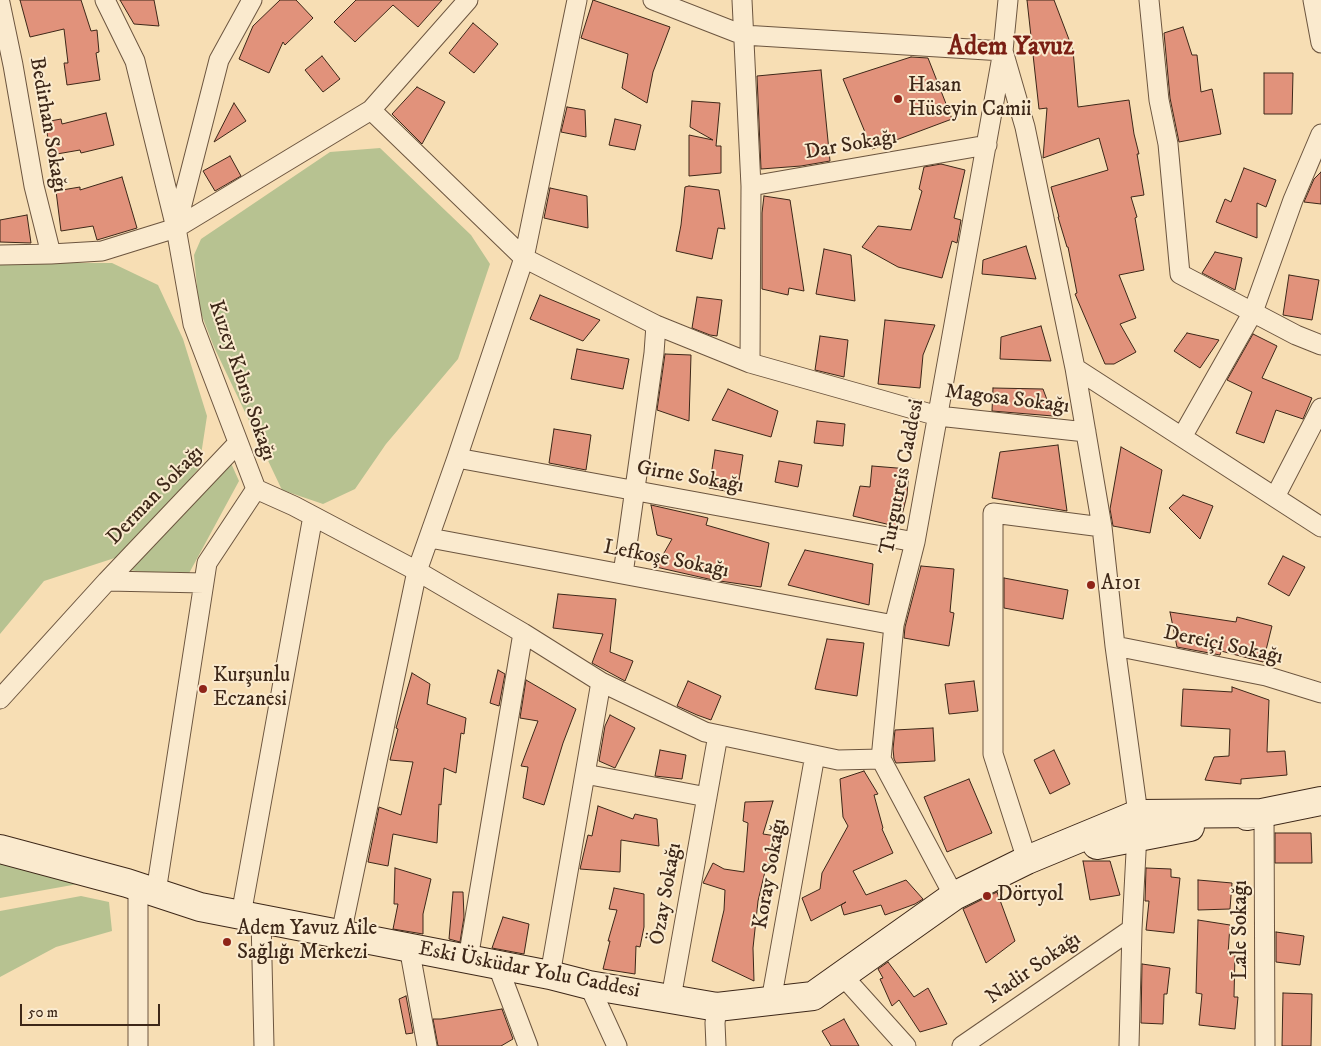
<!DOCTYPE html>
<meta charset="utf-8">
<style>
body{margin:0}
#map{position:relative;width:1321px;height:1046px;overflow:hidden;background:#f7deb4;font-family:"IM FELL DW Pica",serif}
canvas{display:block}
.scale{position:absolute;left:20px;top:1004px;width:140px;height:22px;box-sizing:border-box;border:2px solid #3d2718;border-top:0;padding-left:6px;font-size:15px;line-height:18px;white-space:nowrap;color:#3d2718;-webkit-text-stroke:4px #faeace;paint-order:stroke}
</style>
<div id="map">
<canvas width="1321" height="1046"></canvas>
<div class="scale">50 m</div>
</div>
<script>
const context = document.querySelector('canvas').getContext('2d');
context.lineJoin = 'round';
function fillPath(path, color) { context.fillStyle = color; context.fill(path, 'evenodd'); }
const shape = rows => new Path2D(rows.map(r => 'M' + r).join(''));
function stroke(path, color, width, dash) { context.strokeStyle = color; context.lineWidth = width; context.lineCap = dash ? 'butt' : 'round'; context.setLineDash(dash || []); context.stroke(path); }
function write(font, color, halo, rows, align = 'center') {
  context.font = font + ' "IM FELL DW Pica",serif'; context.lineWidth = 4; context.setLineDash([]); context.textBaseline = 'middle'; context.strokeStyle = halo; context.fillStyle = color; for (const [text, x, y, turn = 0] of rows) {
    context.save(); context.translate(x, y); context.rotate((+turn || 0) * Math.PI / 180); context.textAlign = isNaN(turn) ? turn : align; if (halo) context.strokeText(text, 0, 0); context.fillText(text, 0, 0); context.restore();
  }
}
fillPath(shape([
 [380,148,471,235,490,264,458,359,386,444,355,489,323,504,282,490,214,347,199,308,194,255,201,239,330,152],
 [0,263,112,263,158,285,183,339,207,416,199,468,130,553,44,581,0,634],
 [230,461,239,481,187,577,128,570],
 [0,859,89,882,0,898],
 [81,896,109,902,112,931,56,947,0,977,0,911]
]), '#b7c291');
const building = shape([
 [20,0,81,0,91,31,97,30,99,52,96,53,100,80,67,85,64,63,68,63,64,29,30,37,20,0],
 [120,0,154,0,159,26,134,24,120,0],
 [280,0,296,0,313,18,285,45,283,42,269,73,239,59,253,26,280,0],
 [356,0,442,0,418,27,393,5,355,42,334,22,356,0],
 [593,0,670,27,653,72,647,103,622,88,628,54,581,38,593,0],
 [1027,0,1054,0,1073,50,1078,107,1129,100,1134,134,1139,154,1137,154,1144,195,1131,197,1137,217,1135,218,1144,270,1119,275,1136,318,1120,324,1136,352,1114,364,1105,364,1075,294,1077,293,1068,247,1067,247,1058,217,1059,217,1051,187,1108,170,1099,138,1043,158,1047,108,1039,109,1027,0],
 [473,23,498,44,474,73,449,53,473,23],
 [1183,27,1192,55,1197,55,1201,92,1212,89,1221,134,1179,142,1170,98,1164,33,1183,27],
 [322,56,340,79,323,92,305,70,322,56],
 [911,57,928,58,952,119,872,149,843,79,911,57],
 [821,70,830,161,801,166,761,169,757,76,821,70],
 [1264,73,1293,73,1292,114,1264,114,1264,73],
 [417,87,445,102,422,144,392,114,417,87],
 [692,101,720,103,716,146,721,146,721,173,689,176,689,135,713,140,690,127,692,101],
 [234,103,246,121,214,142,234,103],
 [567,107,585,110,586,137,561,132,567,107],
 [106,113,114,145,81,153,80,150,51,155,45,122,61,119,62,124,106,113],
 [615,119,641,125,635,150,609,145,615,119],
 [230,156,241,176,215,191,203,171,230,156],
 [941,164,965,170,954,218,961,220,957,243,952,241,942,278,898,267,862,247,878,226,911,230,922,191,919,189,924,167,941,164],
 [1244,168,1276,180,1266,207,1257,203,1257,238,1216,222,1225,199,1231,202,1244,168],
 [1321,172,1321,204,1304,202,1314,179,1321,172],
 [122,177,137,228,97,240,93,226,61,231,56,191,80,187,80,190,122,177],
 [689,186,719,190,725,229,718,228,712,259,676,251,681,225,685,187,689,186],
 [550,188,587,196,588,228,544,218,550,188],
 [764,196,790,200,804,291,789,288,788,295,762,289,762,213,764,196],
 [27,215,31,243,0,242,0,220,27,215],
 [1026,246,1036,279,982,274,983,260,1026,246],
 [824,249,851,255,855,301,816,294,824,249],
 [1215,252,1242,258,1235,290,1202,273,1215,252],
 [1289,275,1319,280,1312,320,1283,315,1289,275],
 [540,295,600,320,583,341,530,319,540,295],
 [697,297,722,300,717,336,710,335,692,328,697,297],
 [885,320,935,325,923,355,920,388,878,384,885,320],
 [1041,326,1051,361,1000,359,1001,337,1041,326],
 [1187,333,1219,340,1200,368,1174,351,1187,333],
 [1253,334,1277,346,1262,378,1312,398,1303,419,1276,410,1264,443,1236,433,1252,392,1227,380,1253,334],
 [820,336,848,340,844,377,815,370,820,336],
 [577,349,629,359,623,389,571,379,577,349],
 [665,354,691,355,689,421,657,410,665,354],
 [993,388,1043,389,1053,416,992,411,993,388],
 [728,389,778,411,771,437,712,420,728,389],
 [817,421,845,424,843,446,814,443,817,421],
 [554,429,591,435,586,470,549,463,554,429],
 [1058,445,1067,511,992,498,1000,452,1058,445],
 [1121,447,1162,470,1150,533,1113,526,1110,509,1121,447],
 [715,450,743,455,737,493,709,488,715,450],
 [779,461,802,465,798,487,775,482,779,461],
 [872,466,909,469,907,495,899,527,853,516,860,486,870,487,872,466],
 [1183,495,1213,506,1200,539,1169,508,1183,495],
 [651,505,708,518,706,525,769,543,761,587,713,580,656,567,672,539,657,535,651,505],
 [805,550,873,564,869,605,788,585,805,550],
 [1283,556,1305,567,1289,596,1268,584,1283,556],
 [921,566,954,569,950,612,954,613,949,646,904,638,905,627,921,566],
 [1004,578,1068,590,1063,619,1004,608,1004,578],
 [558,594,616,599,610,652,633,661,625,681,592,663,603,634,553,628,558,594],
 [1170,612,1236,622,1237,617,1272,626,1263,662,1221,651,1220,655,1177,647,1170,612],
 [827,639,864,643,857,696,815,689,827,639],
 [498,670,505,674,499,706,490,703,498,670],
 [412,673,430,684,427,704,466,718,464,734,461,733,456,773,444,768,441,805,439,804,437,843,393,834,388,866,368,862,379,807,401,815,413,762,390,760,398,729,396,728,412,673],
 [526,680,576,709,563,743,544,805,523,798,528,767,521,766,538,721,520,718,526,680],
 [688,681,721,696,711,720,697,715,677,706,688,681],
 [974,681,978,711,949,714,945,684,974,681],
 [1232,687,1269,700,1267,752,1285,751,1287,775,1241,779,1241,784,1205,780,1214,757,1229,756,1230,729,1181,726,1183,689,1232,692,1232,687],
 [610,715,635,728,615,768,599,761,605,726,610,715],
 [933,728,935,761,896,763,894,759,893,749,895,730,933,728],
 [660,750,686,755,682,779,655,776,660,750],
 [1054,750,1070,784,1050,794,1034,760,1054,750],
 [864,771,878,794,874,795,883,828,882,829,893,853,853,871,866,895,906,880,923,899,915,904,885,915,881,905,844,915,841,905,846,902,811,921,802,898,820,889,822,873,848,826,843,817,840,779,864,771],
 [969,779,992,833,947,852,924,797,969,779],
 [773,801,763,834,776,836,771,864,767,863,758,901,753,948,754,981,712,961,724,910,725,890,703,883,713,863,724,869,744,872,748,823,743,821,745,802,773,801],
 [598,806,633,819,635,814,657,819,659,846,621,840,620,872,580,869,588,835,592,836,598,806],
 [1275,833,1311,833,1312,863,1275,863,1275,833],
 [1083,861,1110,861,1120,895,1090,900,1083,861],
 [395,868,431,879,423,914,423,934,393,929,398,904,394,904,395,868],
 [1146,868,1171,869,1171,877,1180,878,1174,933,1146,930,1149,901,1145,901,1146,868],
 [1198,880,1232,883,1230,909,1198,910,1198,880],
 [614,888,644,894,644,927,640,947,636,946,635,974,603,969,610,941,608,941,617,910,609,909,614,888],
 [453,892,463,892,464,917,460,942,449,939,453,892],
 [997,892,1015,941,986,963,963,909,997,892],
 [503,917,529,924,524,954,492,948,503,917],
 [1198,920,1230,925,1228,954,1235,954,1234,997,1238,997,1235,1029,1199,1025,1202,994,1196,993,1198,920],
 [1276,932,1304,936,1300,965,1276,962,1276,932],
 [888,962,914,997,928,988,947,1024,920,1032,899,1000,892,1006,880,979,883,978,878,969,888,962],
 [1142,964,1170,968,1167,994,1164,994,1163,1024,1141,1023,1142,964],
 [1283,993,1312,994,1311,1046,1282,1046,1283,993],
 [406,996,413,1033,406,1034,399,999,406,996],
 [502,1009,513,1039,501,1046,438,1046,433,1019,441,1019,502,1009],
 [844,1019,859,1046,831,1046,822,1031,844,1019]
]);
fillPath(building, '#e1927b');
stroke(building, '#3d2718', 1);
const street = shape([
 [105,0,135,61,176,228,193,324,256,489],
 [653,0,743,35,1003,51,915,542,894,625,881,759,954,896],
 [1008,0,1003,51,1025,127,1075,368,1102,527,1115,646,1138,814,1132,929,1129,1046],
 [1149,0,1159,100,1168,144,1180,274,1296,335,1321,345],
 [1313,0,1321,43],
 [0,3,13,65,34,186,51,254],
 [371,110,524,258,656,325,750,363,751,186,742,0],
 [751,186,987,145],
 [177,224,219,60,252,0],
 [0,255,51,254,102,251,176,228,371,110,468,0],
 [750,363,938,416,1086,432],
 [1075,368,1321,527],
 [1182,437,1253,312,1293,200,1321,134],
 [457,458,915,542],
 [1275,497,1321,408],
 [430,538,894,625],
 [623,574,654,353,656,325],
 [107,581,204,583],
 [1115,646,1266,676,1321,693],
 [0,699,107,581,238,443],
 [585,774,707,797],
 [1264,813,1265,1046],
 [1027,860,993,754,993,513,1102,527],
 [138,887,138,1046],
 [156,892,207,563,256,489,294,506,417,571,523,633,601,682,705,732,838,760,881,759],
 [241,915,313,516],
 [261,919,264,1046],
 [341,934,417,571,457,458,524,258,577,0],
 [409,947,427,1046],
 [468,959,523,633],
 [497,964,528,1046],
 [550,975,601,682],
 [842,975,906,1046],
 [589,985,617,1046],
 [671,998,718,735],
 [771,1001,815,755],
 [716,1046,715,1023,717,1007],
 [962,1046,1132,929]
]);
const secondary = shape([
 [1247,816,1321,801],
 [1097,845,1190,827],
 [0,849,127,883,200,907,550,975,589,985,717,1007,813,996,954,896,1027,860,1138,814,1264,813]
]);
stroke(street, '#6c553f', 21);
stroke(secondary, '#3d2718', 30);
stroke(street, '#faeace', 19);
stroke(secondary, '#faeace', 28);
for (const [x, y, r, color] of [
 [898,99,5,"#8f2418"],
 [1091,585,5,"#8f2418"],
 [203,689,5,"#8f2418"],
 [987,896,5,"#8f2418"],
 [227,942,5,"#8f2418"]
]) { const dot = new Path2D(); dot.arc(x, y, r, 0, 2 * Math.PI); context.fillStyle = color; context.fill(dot); stroke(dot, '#faeace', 2); }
write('21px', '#3d2718', '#faeace', [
 ["Hasan",908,87],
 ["Hüseyin Camii",908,111],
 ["A101",1101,585],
 ["Kurşunlu",213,677],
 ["Eczanesi",213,701],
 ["Dörtyol",997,896],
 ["Adem Yavuz Aile",237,930],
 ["Sağlığı Merkezi",237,954]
], 'left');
write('21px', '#3d2718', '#faeace', [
 ["Bedirhan Sokağı",47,125,80],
 ["Dar Sokağı",851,146,-10],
 ["Kuzey Kıbrıs Sokağı",241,381,71],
 ["Magosa Sokağı",1007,400,7],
 ["Turgutreis Caddesi",903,477,-79],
 ["Girne Sokağı",690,478,10],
 ["Derman Sokağı",156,496,-46],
 ["Lefkoşe Sokağı",666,560,11],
 ["Dereiçi Sokağı",1223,646,12],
 ["Koray Sokağı",771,874,-80],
 ["Özay Sokağı",667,894,-80],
 ["Lale Sokağı",1242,930,-90],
 ["Nadir Sokağı",1034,969,-35],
 ["Eski Üsküdar Yolu Caddesi",529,971,11]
]);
write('bold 26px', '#7a1f14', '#faeace', [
 ["Adem Yavuz",1011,49]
]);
</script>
